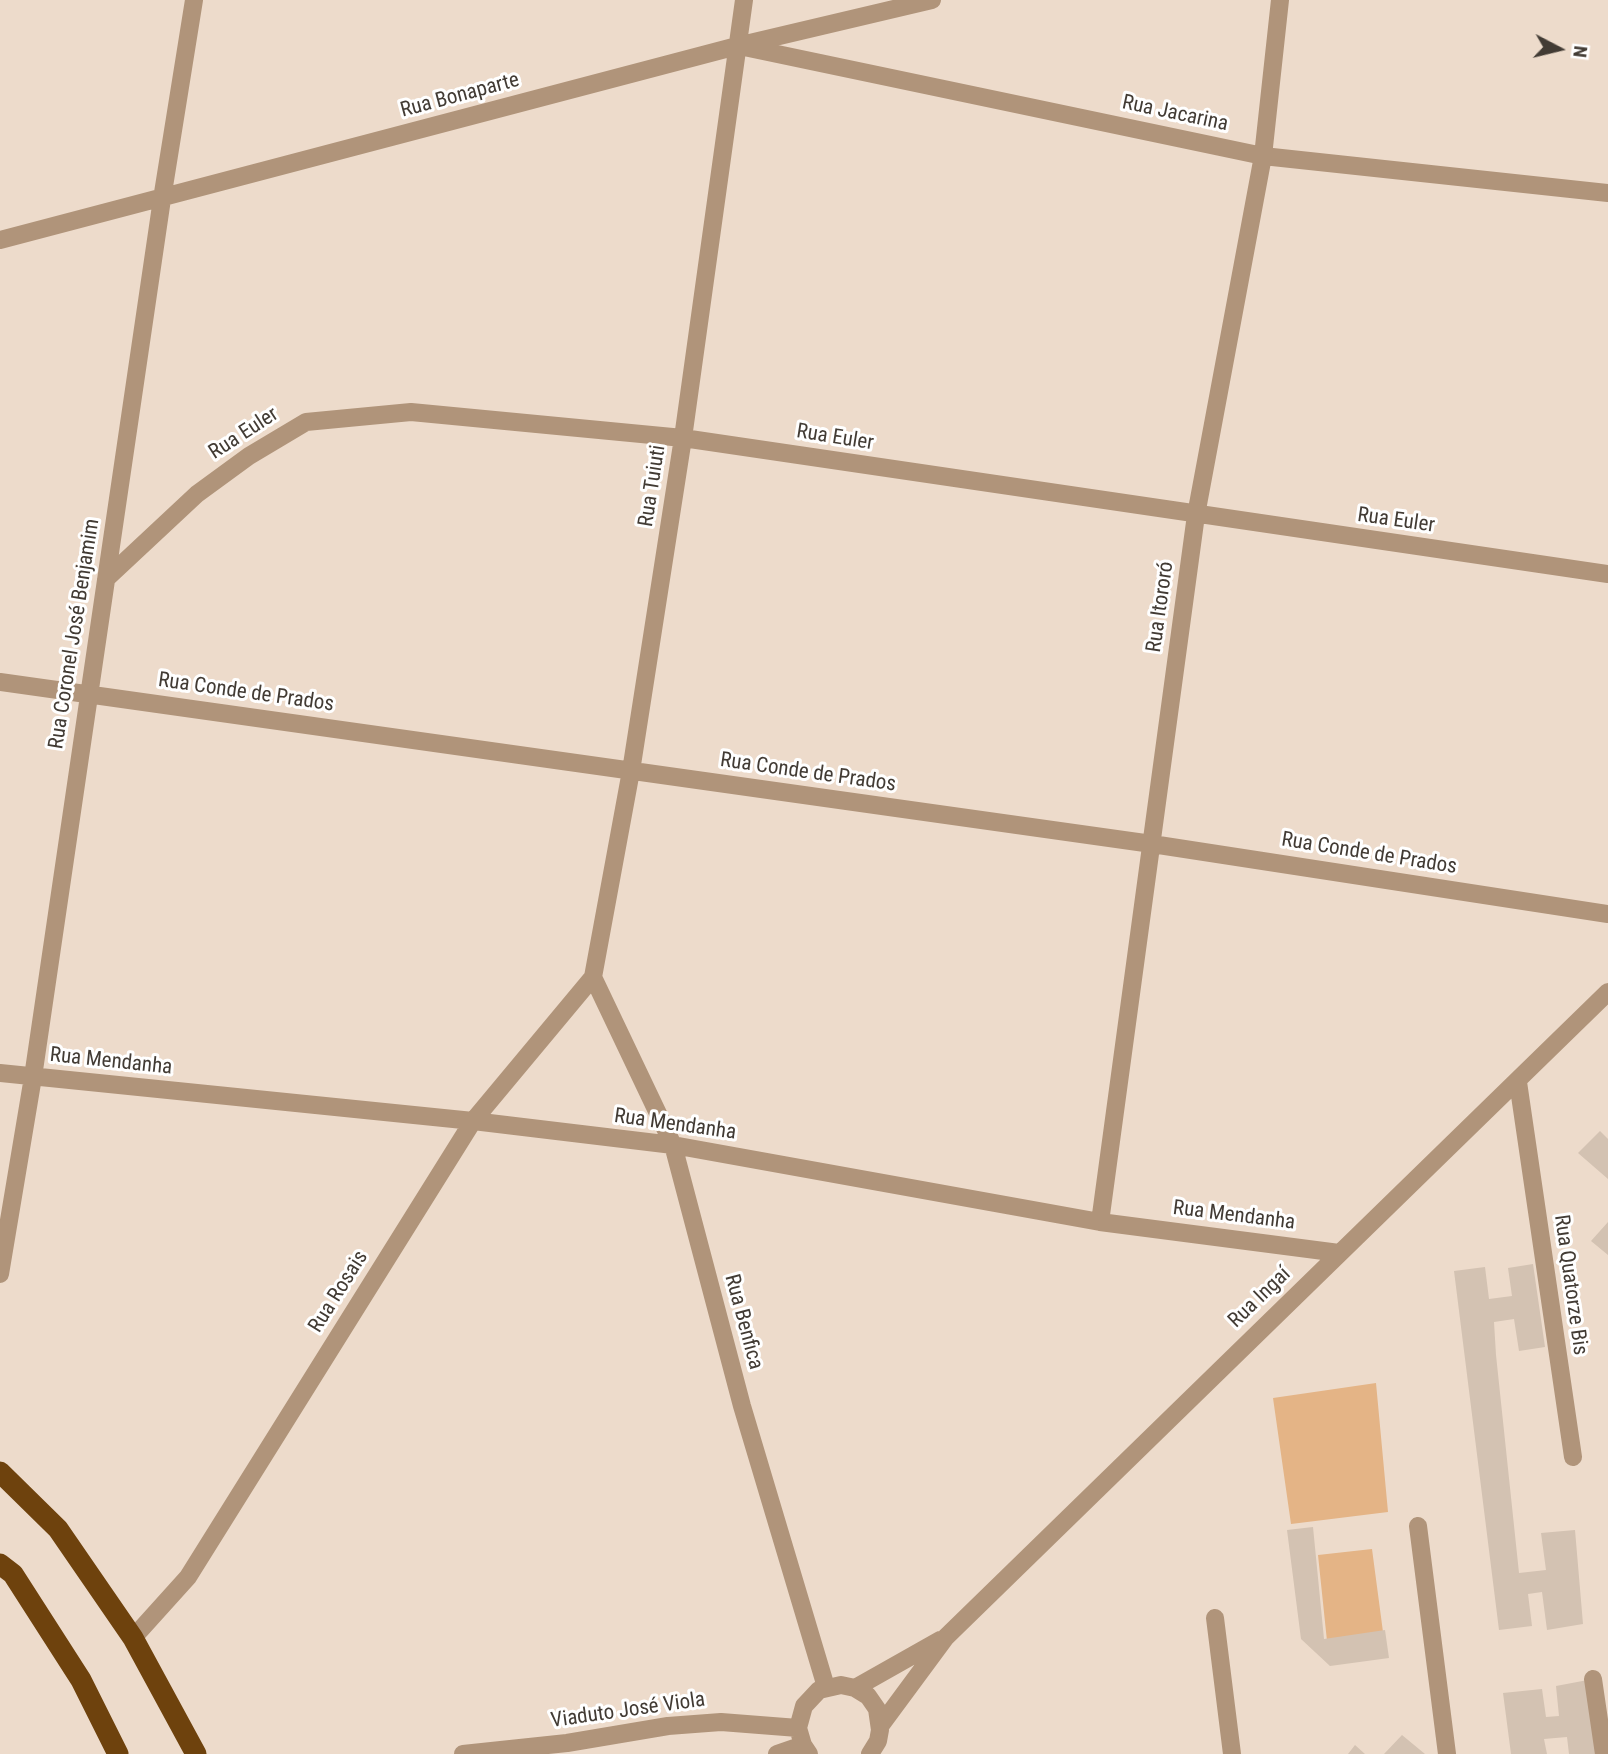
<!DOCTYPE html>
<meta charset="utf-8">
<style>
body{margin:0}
#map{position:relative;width:1608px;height:1754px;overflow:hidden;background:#eddbcb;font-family:"Roboto Condensed",sans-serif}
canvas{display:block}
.north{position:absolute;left:1524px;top:14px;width:70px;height:70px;-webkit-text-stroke:5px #fff;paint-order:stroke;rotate:97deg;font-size:19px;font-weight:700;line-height:28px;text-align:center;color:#423b34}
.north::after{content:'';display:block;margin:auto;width:24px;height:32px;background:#423b34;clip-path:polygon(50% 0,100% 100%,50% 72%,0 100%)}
</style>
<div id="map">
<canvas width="1608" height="1754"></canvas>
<div class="north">N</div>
</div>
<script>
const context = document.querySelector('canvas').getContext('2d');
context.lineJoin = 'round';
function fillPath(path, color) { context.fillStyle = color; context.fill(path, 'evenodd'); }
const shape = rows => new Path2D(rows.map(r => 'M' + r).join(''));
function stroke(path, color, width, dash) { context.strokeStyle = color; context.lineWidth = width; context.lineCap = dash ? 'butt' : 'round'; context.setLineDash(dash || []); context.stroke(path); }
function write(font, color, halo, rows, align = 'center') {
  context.font = font + ' "Roboto Condensed",sans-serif'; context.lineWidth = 6; context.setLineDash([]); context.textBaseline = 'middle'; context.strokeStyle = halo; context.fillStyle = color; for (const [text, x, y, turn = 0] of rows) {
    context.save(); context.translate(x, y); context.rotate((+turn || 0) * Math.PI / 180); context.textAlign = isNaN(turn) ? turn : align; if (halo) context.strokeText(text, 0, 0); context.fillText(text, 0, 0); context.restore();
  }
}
fillPath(shape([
 [1376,1383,1388,1512,1291,1524,1273,1398],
 [1372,1549,1383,1632,1327,1641,1318,1555]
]), '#e4b486');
fillPath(shape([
 [1600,1131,1608,1139,1608,1179,1578,1153],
 [1608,1222,1608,1255,1591,1241],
 [1533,1264,1545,1347,1519,1351,1514,1319,1494,1322,1496,1355,1519,1573,1546,1570,1541,1533,1575,1530,1583,1624,1547,1630,1542,1592,1528,1594,1532,1626,1499,1630,1454,1271,1485,1267,1489,1299,1512,1296,1508,1268],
 [1313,1527,1324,1639,1385,1630,1389,1658,1330,1666,1301,1639,1287,1530],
 [1593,1679,1599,1754,1569,1754,1567,1737,1544,1739,1547,1754,1511,1754,1503,1693,1542,1689,1546,1717,1559,1716,1556,1686],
 [1402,1735,1425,1754,1384,1754],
 [1355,1745,1365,1754,1348,1754]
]), '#d3c2b2');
stroke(shape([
 [744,47,1263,156,1608,193],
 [0,240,737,46,932,0],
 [106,579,197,494,249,456,306,422,411,412,683,438,1608,574],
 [0,682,1152,844,1608,914],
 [593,977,673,1145,742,1406,826,1687],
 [0,1073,473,1121,673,1145,1100,1222,1339,1253],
 [1518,1082,1573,1457],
 [1100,1222,1196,515,1263,156,1280,0],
 [0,1274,33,1077,162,199,194,0],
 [1418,1526,1447,1754],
 [1215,1618,1232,1754],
 [133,1638,188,1577,473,1121,593,977,631,771,683,438,744,0],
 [1593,1679,1604,1754],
 [855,1688,940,1640],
 [881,1725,946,1637,1608,992],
 [463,1754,567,1743,668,1726,721,1722,798,1728],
 [777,1754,803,1745],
 [809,1754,803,1745,798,1728,804,1706,819,1690,841,1685,855,1688,868,1696,877,1709,880,1730,878,1741,870,1754]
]), '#b0947a', 18);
stroke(shape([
 [0,1472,58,1529,133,1638,196,1754],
 [0,1564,13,1574,81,1680,118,1754]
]), '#6e420d', 21);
write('21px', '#423b34', '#fff', [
 ["Rua Bonaparte",460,96,-15],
 ["Rua Jacarina",1175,114,12],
 ["Rua Euler",244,434,-33],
 ["Rua Euler",835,438,9],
 ["Rua Tuiuti",653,486,-81],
 ["Rua Euler",1396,521,8],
 ["Rua Itororó",1161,607,-82],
 ["Rua Coronel José Benjamim",75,634,-81],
 ["Rua Conde de Prados",246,693,8],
 ["Rua Conde de Prados",808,773,8],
 ["Rua Conde de Prados",1369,854,9],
 ["Rua Mendanha",111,1062,6],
 ["Rua Mendanha",675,1125,8],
 ["Rua Mendanha",1234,1216,7],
 ["Rua Quatorze Bis",1570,1285,82],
 ["Rua Rosais",339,1292,-58],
 ["Rua Ingaí",1260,1298,-44],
 ["Rua Benfica",743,1322,75],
 ["Viaduto José Viola",628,1711,-8]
]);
</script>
